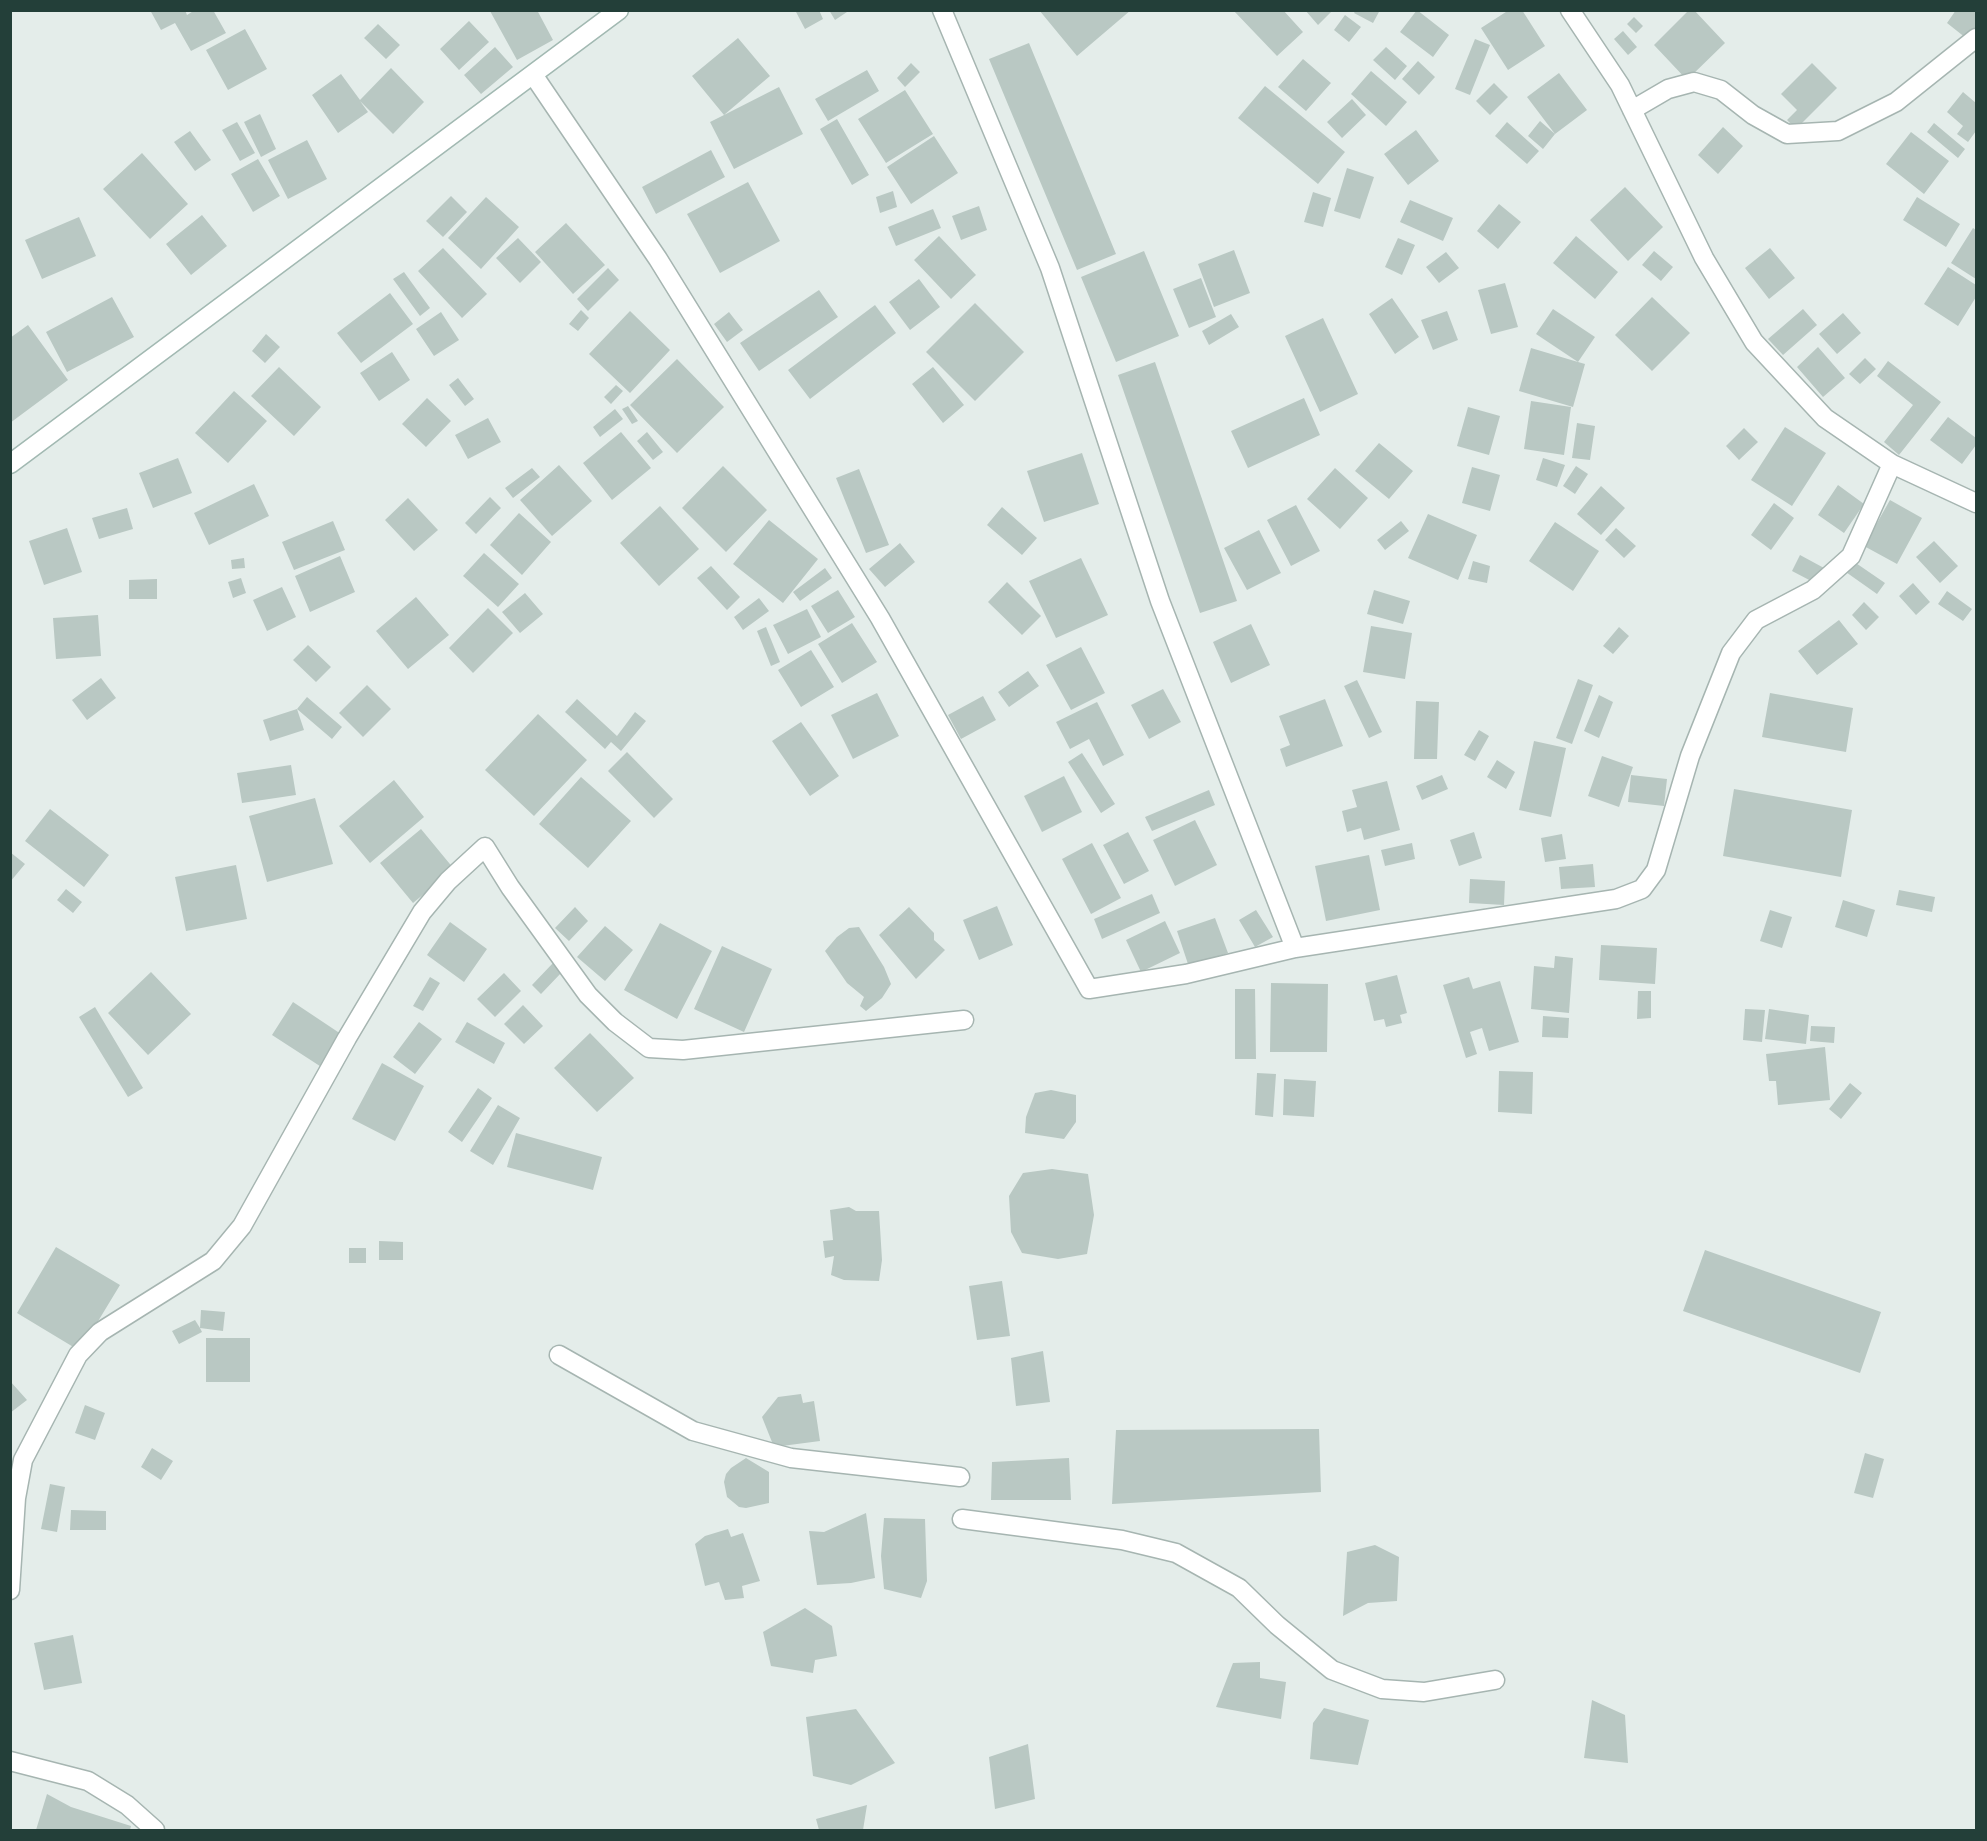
<!DOCTYPE html>
<style>
body{margin:0}
#map{position:relative;width:1987px;height:1841px;overflow:hidden;background:#e4edea;font-family:"PT Sans Narrow",sans-serif}
canvas{display:block}
.frame{position:absolute;inset:0;border:12px solid #233f39;pointer-events:none}
</style>
<div id="map">
<canvas width="1987" height="1841"></canvas>
<div class="frame"></div>
</div>
<script>
const context = document.querySelector('canvas').getContext('2d');
context.lineJoin = 'round';
function fillPath(path, color) { context.fillStyle = color; context.fill(path, 'evenodd'); }
const shape = rows => new Path2D(rows.map(r => 'M' + r).join(''));
function stroke(path, color, width, dash) { context.strokeStyle = color; context.lineWidth = width; context.lineCap = dash ? 'butt' : 'round'; context.setLineDash(dash || []); context.stroke(path); }
fillPath(shape([
 [150,10,185,10,187,15,195,10,213,10,226,33,191,51,175,23,161,30],
 [492,10,537,10,553,40,517,60,490,11],
 [795,10,819,10,823,19,805,29],
 [829,10,850,10,835,20],
 [1039,10,1131,10,1077,56],
 [1233,10,1283,10,1303,32,1277,56],
 [1305,10,1333,10,1318,25],
 [1356,10,1380,10,1373,23,1354,13],
 [1417,10,1449,35,1433,57,1400,32],
 [1509,10,1522,10,1545,46,1508,70,1481,28],
 [1689,10,1694,10,1725,43,1687,80,1654,45],
 [1956,10,1976,10,1976,46,1947,23],
 [1345,15,1361,27,1349,42,1334,30],
 [1634,17,1643,26,1636,33,1627,24],
 [469,21,489,42,459,70,440,49],
 [378,24,400,45,386,59,364,38],
 [245,29,267,69,228,90,206,50],
 [1623,31,1637,47,1628,55,1614,39],
 [738,38,770,76,724,115,779,87,803,134,734,169,710,122,724,115,692,76],
 [1475,39,1490,45,1470,95,1455,89],
 [1029,43,1116,254,1077,270,989,59],
 [495,47,513,67,481,94,464,75],
 [1386,47,1407,66,1395,80,1373,60],
 [1303,59,1331,83,1306,111,1278,87],
 [1418,61,1435,77,1419,95,1402,79],
 [911,63,920,72,905,87,897,78],
 [1812,63,1837,88,1796,129,1787,120,1797,110,1781,94],
 [391,68,424,102,393,134,360,101,368,112,338,133,312,95,341,74,360,100],
 [867,70,879,91,828,121,815,99],
 [1371,71,1407,102,1386,126,1351,94],
 [1559,73,1587,110,1555,134,1543,149,1528,136,1540,121,1555,134,1527,97],
 [1494,83,1508,97,1490,115,1476,101],
 [1265,86,1345,152,1318,184,1238,118],
 [905,90,933,134,886,163,858,119],
 [1963,92,1976,103,1976,131,1968,142,1957,134,1963,126,1947,112],
 [1352,99,1366,115,1342,138,1327,122],
 [260,114,276,149,261,157,244,122],
 [837,119,869,175,852,185,820,129],
 [237,122,255,153,240,161,222,130],
 [1507,122,1539,151,1527,164,1495,136],
 [1934,123,1965,149,1958,158,1927,132],
 [1723,127,1743,146,1718,174,1698,155],
 [1416,130,1439,161,1408,185,1384,154],
 [190,131,211,160,195,171,174,142],
 [1911,132,1949,161,1924,194,1886,164],
 [934,136,958,173,911,204,887,167],
 [307,140,327,179,288,199,268,160],
 [711,150,725,177,656,214,642,187],
 [142,153,188,204,150,239,103,189],
 [258,159,280,196,253,212,231,174],
 [1347,168,1374,177,1360,219,1334,211],
 [748,182,780,241,720,273,687,214],
 [1625,187,1663,227,1628,261,1590,220],
 [893,191,897,207,880,213,876,197],
 [1313,192,1331,198,1323,227,1304,222],
 [451,196,467,212,443,237,426,221],
 [486,197,519,227,481,269,448,238],
 [1917,197,1960,224,1946,247,1903,220],
 [1410,200,1453,218,1443,241,1400,222],
 [1499,204,1521,222,1498,249,1477,231],
 [979,206,987,230,961,240,952,216],
 [933,209,941,228,896,246,888,227],
 [202,215,227,246,191,275,166,244],
 [79,217,96,256,42,279,25,240],
 [566,223,605,265,573,294,535,252],
 [1973,228,1976,230,1976,279,1951,263],
 [939,236,976,275,951,299,914,260],
 [1576,236,1618,272,1595,299,1553,263],
 [518,238,541,262,520,283,496,258],
 [1398,238,1415,245,1402,275,1385,267],
 [443,248,487,294,462,318,418,271],
 [1770,248,1795,278,1769,299,1745,268],
 [1234,250,1250,293,1214,307,1198,264],
 [1144,251,1179,336,1116,362,1081,277],
 [1654,251,1673,267,1661,281,1642,265],
 [1446,252,1459,268,1439,283,1426,267],
 [1948,267,1976,285,1976,297,1958,326,1924,304],
 [608,268,619,280,588,311,577,299],
 [404,272,430,308,420,316,393,279],
 [1201,278,1216,317,1189,328,1173,289],
 [919,279,940,307,910,330,889,302],
 [1505,283,1518,327,1491,334,1478,290],
 [819,290,838,317,759,371,740,343],
 [390,293,413,324,361,363,337,333],
 [112,297,134,337,67,372,46,332],
 [1652,297,1690,333,1652,371,1615,335],
 [1392,298,1419,337,1395,354,1369,314],
 [975,303,1024,352,975,401,926,352],
 [875,305,896,333,810,399,788,370],
 [1553,309,1595,337,1578,362,1585,364,1573,407,1519,391,1531,348,1578,362,1536,334],
 [1803,309,1817,325,1783,355,1768,339],
 [581,310,589,318,578,331,569,324],
 [630,311,670,350,630,393,589,354],
 [1447,311,1458,340,1433,350,1421,320],
 [441,312,459,340,434,356,416,329],
 [729,312,743,330,727,342,714,324],
 [1843,313,1861,333,1837,354,1819,334],
 [1231,314,1239,327,1209,345,1202,331],
 [1323,318,1358,394,1320,412,1285,336],
 [28,325,68,380,10,423,10,338],
 [266,334,280,347,265,363,252,351],
 [1818,347,1845,378,1823,397,1797,367],
 [392,352,410,380,379,401,360,373],
 [1865,358,1876,369,1860,384,1849,374],
 [677,359,724,407,677,453,630,405],
 [1888,361,1941,402,1899,455,1884,442,1913,405,1877,376],
 [1155,362,1237,601,1200,613,1118,375],
 [279,367,321,407,294,436,251,396],
 [933,367,964,405,943,423,912,384],
 [458,378,474,399,465,406,449,385],
 [616,385,623,391,611,404,604,397],
 [234,391,267,421,228,463,195,433],
 [427,398,451,421,426,447,402,424],
 [1304,398,1320,435,1248,468,1231,431],
 [1531,401,1571,407,1564,455,1524,449],
 [628,406,638,421,632,424,622,409],
 [1468,407,1500,416,1489,455,1457,446],
 [615,409,623,419,600,437,593,427],
 [1948,417,1976,438,1976,445,1962,464,1930,440],
 [488,418,501,442,468,459,455,435],
 [1577,423,1595,426,1590,460,1572,458],
 [1785,427,1826,453,1792,506,1751,480],
 [1744,428,1758,442,1739,460,1726,446],
 [621,432,651,468,612,500,583,463],
 [647,432,663,452,653,460,637,441],
 [1379,443,1413,471,1389,499,1355,471],
 [1082,453,1099,504,1044,522,1027,471],
 [178,458,192,493,153,508,139,473],
 [1543,458,1565,465,1557,487,1536,480],
 [559,465,592,501,552,536,520,500],
 [723,466,767,510,726,552,682,508],
 [1576,466,1588,474,1575,494,1563,486],
 [1472,467,1500,475,1490,511,1462,503],
 [532,468,540,477,513,498,505,488],
 [1335,468,1368,498,1340,529,1307,499],
 [859,469,889,545,866,553,836,478],
 [254,484,269,516,209,545,194,513],
 [1838,485,1864,504,1844,533,1818,515],
 [1601,486,1625,508,1601,535,1577,514],
 [490,497,501,508,476,534,465,523],
 [408,498,438,530,414,551,385,520],
 [1890,500,1922,518,1897,564,1864,546],
 [1774,503,1794,518,1771,550,1751,535],
 [1296,505,1320,551,1291,566,1267,520],
 [660,506,699,549,659,586,620,543],
 [1002,507,1037,538,1022,555,987,525],
 [127,508,133,529,99,539,92,518],
 [519,513,551,542,522,575,490,545],
 [1428,514,1477,535,1458,580,1408,558],
 [769,520,818,559,783,603,733,564],
 [333,521,345,550,294,570,282,542],
 [1401,521,1409,531,1385,550,1377,540],
 [1555,522,1599,551,1573,591,1529,561],
 [67,528,82,572,44,585,29,541],
 [1616,528,1636,546,1624,558,1605,540],
 [1259,530,1281,573,1247,590,1224,548],
 [1934,541,1958,566,1940,583,1916,557],
 [900,543,915,562,885,587,869,569],
 [484,553,519,584,498,607,463,576],
 [1800,555,1824,568,1815,583,1792,571],
 [340,556,355,592,310,612,295,576],
 [244,558,245,568,232,569,231,560],
 [1081,558,1108,615,1056,638,1029,581],
 [1850,559,1885,583,1877,594,1843,570],
 [1473,561,1490,566,1487,583,1468,579],
 [711,566,740,597,727,610,697,578],
 [825,568,832,578,800,601,793,592],
 [241,578,246,593,233,598,228,582],
 [157,579,157,599,129,599,129,580],
 [1007,582,1041,616,1022,635,988,602],
 [1913,583,1930,602,1916,615,1899,596],
 [282,587,296,617,267,631,253,600],
 [838,590,855,617,828,633,811,606],
 [1374,590,1410,601,1403,624,1367,614],
 [1947,591,1972,609,1963,621,1938,604],
 [525,593,543,614,520,633,502,612],
 [416,597,449,635,408,669,376,631],
 [759,598,769,611,743,630,734,617],
 [1864,602,1879,617,1866,630,1852,615],
 [488,608,513,633,473,673,449,648],
 [807,609,821,637,788,654,773,625],
 [98,615,101,656,56,659,53,618],
 [1839,620,1858,644,1817,675,1798,651],
 [852,623,877,662,842,683,818,644],
 [1251,624,1270,665,1231,683,1213,642],
 [1371,626,1412,633,1405,679,1363,672],
 [766,627,780,662,771,666,757,631],
 [1619,627,1629,636,1613,654,1603,646],
 [308,645,331,667,316,682,293,660],
 [1081,647,1105,693,1071,710,1046,665],
 [811,650,834,687,801,707,778,670],
 [1028,671,1039,686,1009,707,998,692],
 [101,678,116,698,87,720,72,700],
 [1578,679,1593,685,1572,744,1556,738],
 [1357,680,1382,732,1369,738,1344,686],
 [367,685,391,709,363,737,339,713],
 [1163,689,1181,722,1149,739,1131,705],
 [877,693,899,736,853,759,831,715],
 [1770,693,1853,708,1846,752,1762,737],
 [1599,695,1613,702,1599,738,1584,731],
 [983,696,996,720,961,739,948,715],
 [307,697,342,727,332,739,297,709],
 [577,699,617,736,635,712,646,721,621,751,611,742,605,749,565,712],
 [1325,699,1343,746,1286,767,1280,749,1290,745,1279,716],
 [1416,701,1439,702,1437,759,1414,759],
 [1097,702,1124,755,1103,766,1089,739,1070,749,1056,722],
 [297,709,304,730,270,741,263,720],
 [538,714,587,760,534,816,485,770],
 [801,722,839,776,810,796,772,741],
 [1479,730,1489,736,1475,761,1464,755],
 [1534,741,1566,748,1551,817,1519,810],
 [627,752,673,799,654,818,608,771],
 [1082,753,1115,804,1101,813,1068,762],
 [1602,756,1633,767,1619,807,1588,796],
 [1497,760,1515,772,1506,789,1487,777],
 [291,765,296,795,242,803,237,773],
 [1442,775,1448,789,1422,800,1416,786],
 [1631,775,1667,779,1664,806,1628,802],
 [1064,776,1082,812,1042,832,1024,796],
 [581,777,631,821,588,868,539,824],
 [394,780,424,817,370,863,339,826],
 [1387,781,1400,830,1364,840,1361,828,1347,832,1342,811,1357,807,1352,790],
 [1734,789,1852,810,1841,877,1723,856],
 [1209,790,1215,805,1152,831,1145,817],
 [315,798,333,864,267,882,249,816],
 [50,809,109,855,84,887,25,841],
 [1195,820,1217,865,1175,886,1153,840],
 [421,829,454,869,413,903,380,863],
 [1128,832,1149,871,1124,884,1103,845],
 [1474,832,1482,858,1459,866,1450,840],
 [1562,834,1566,859,1545,862,1541,838],
 [1092,843,1121,898,1091,914,1062,859],
 [1412,843,1415,859,1385,866,1381,850],
 [10,852,25,864,10,882],
 [1369,855,1380,910,1326,921,1315,866],
 [1593,864,1595,887,1561,889,1559,867],
 [236,865,247,919,186,931,175,877],
 [1470,879,1505,881,1504,905,1469,903],
 [66,889,82,902,73,913,57,900],
 [1899,890,1935,897,1932,912,1896,905],
 [1152,894,1160,913,1102,939,1094,919],
 [1843,900,1875,910,1867,937,1835,927],
 [997,906,1013,945,979,960,963,920],
 [575,907,588,921,569,941,555,928],
 [909,907,934,933,934,940,945,950,916,979,879,935],
 [1256,910,1273,937,1255,947,1239,920],
 [1770,910,1792,917,1782,948,1760,941],
 [1215,918,1228,953,1189,967,1177,931],
 [1165,921,1180,953,1141,972,1126,940],
 [450,922,487,949,464,982,427,955],
 [660,923,712,951,677,1019,624,990],
 [605,926,633,950,605,981,577,957],
 [859,927,884,967,891,984,882,998,866,1011,860,1006,864,997,847,983,825,951,837,937,849,928],
 [1601,945,1657,948,1655,984,1599,980],
 [722,946,772,969,744,1032,694,1009],
 [1555,956,1573,958,1569,1013,1531,1009,1534,966,1554,968],
 [553,963,562,972,541,994,532,985],
 [151,972,191,1014,148,1055,108,1013],
 [504,973,521,991,495,1017,477,999],
 [1397,975,1407,1013,1400,1015,1402,1023,1386,1027,1384,1019,1374,1021,1365,983],
 [430,977,440,983,423,1011,413,1006],
 [1469,977,1473,989,1500,981,1519,1042,1489,1051,1482,1028,1470,1032,1477,1054,1466,1058,1443,985],
 [1271,983,1328,984,1327,1052,1270,1052],
 [1235,989,1255,989,1256,1059,1235,1059],
 [1638,991,1651,991,1651,1018,1637,1019],
 [293,1002,347,1038,326,1070,272,1035],
 [523,1005,543,1026,524,1044,504,1024],
 [95,1007,143,1088,128,1097,79,1017],
 [1745,1009,1765,1010,1762,1042,1743,1040],
 [1769,1009,1809,1015,1806,1044,1765,1039],
 [1543,1016,1569,1018,1568,1038,1542,1037],
 [419,1022,442,1039,415,1074,393,1057],
 [467,1022,505,1043,494,1064,455,1042],
 [1811,1026,1835,1027,1834,1043,1810,1041],
 [590,1033,634,1078,597,1112,554,1068],
 [1825,1047,1830,1100,1778,1105,1776,1081,1769,1081,1766,1054],
 [382,1063,424,1086,395,1141,352,1119],
 [1499,1071,1533,1072,1532,1114,1498,1112],
 [1257,1073,1276,1074,1273,1117,1255,1115],
 [1284,1079,1316,1081,1314,1117,1283,1115],
 [1850,1083,1862,1093,1841,1119,1829,1109],
 [478,1088,492,1098,462,1142,448,1132],
 [1051,1090,1076,1095,1076,1122,1064,1139,1025,1133,1026,1117,1035,1093],
 [498,1105,520,1118,493,1165,470,1151],
 [516,1133,602,1157,593,1190,507,1167],
 [1052,1169,1088,1174,1094,1215,1087,1254,1058,1259,1022,1253,1011,1232,1009,1196,1023,1173],
 [849,1207,856,1211,879,1211,882,1260,879,1281,844,1280,831,1275,834,1256,825,1258,823,1241,833,1240,830,1210],
 [379,1241,403,1242,403,1260,379,1260],
 [56,1247,120,1285,80,1351,17,1313],
 [349,1248,366,1248,366,1263,349,1263],
 [1705,1250,1881,1312,1860,1373,1683,1311],
 [1002,1281,1010,1336,977,1340,969,1286],
 [201,1310,225,1312,223,1331,200,1328,202,1332,179,1344,172,1331,195,1320,200,1328],
 [206,1338,250,1338,250,1382,206,1382],
 [1043,1351,1050,1402,1016,1406,1011,1358],
 [10,1381,27,1400,10,1413],
 [801,1394,803,1403,814,1401,820,1441,774,1447,762,1417,778,1397],
 [85,1405,105,1413,95,1440,75,1433],
 [1319,1429,1321,1492,1112,1504,1116,1430],
 [152,1448,173,1461,161,1480,141,1467],
 [1865,1453,1884,1459,1873,1498,1854,1493],
 [746,1458,769,1472,769,1503,746,1508,739,1507,727,1497,724,1482,726,1474,731,1468],
 [1069,1458,1071,1500,991,1500,992,1462],
 [50,1484,65,1487,57,1532,41,1529],
 [71,1510,106,1511,106,1530,70,1530],
 [866,1513,875,1578,851,1583,817,1585,809,1531,824,1532],
 [884,1518,925,1519,927,1581,921,1598,884,1589,881,1556],
 [728,1529,731,1537,743,1533,760,1581,742,1586,744,1598,725,1600,719,1582,705,1586,695,1544,705,1536],
 [1375,1545,1399,1557,1397,1601,1368,1603,1343,1616,1347,1552],
 [805,1608,832,1626,837,1656,815,1660,813,1673,771,1666,763,1632],
 [73,1635,82,1683,44,1690,34,1643],
 [1260,1662,1260,1678,1286,1682,1281,1719,1216,1707,1233,1663],
 [1592,1700,1625,1715,1628,1763,1584,1758],
 [1324,1708,1369,1720,1358,1765,1310,1759,1313,1723],
 [856,1709,895,1763,851,1785,813,1776,806,1717],
 [1028,1744,1035,1799,995,1809,989,1757],
 [47,1794,71,1807,131,1826,130,1830,36,1830],
 [867,1805,863,1830,819,1830,816,1819]
]), '#b9c8c3');
const street = shape([
 [942,10,1050,268,1160,601,1295,948],
 [1570,10,1620,85,1704,258,1754,342,1825,418,1892,464,1976,503],
 [534,76,658,259,880,618,1089,989,1186,974,1295,948,1616,899,1642,889,1656,870,1690,756,1731,653,1756,620,1813,590,1851,556,1892,464],
 [1632,110,1668,89,1694,82,1721,90,1753,115,1787,134,1838,131,1896,102,1976,38],
 [559,1355,693,1431,791,1458,960,1477],
 [962,1519,1122,1540,1176,1553,1239,1588,1277,1625,1332,1670,1382,1689,1424,1692,1495,1680],
 [10,1590,16,1498,23,1460,78,1355,100,1332,213,1261,242,1226,347,1038,422,912,448,881,485,847,510,887,588,995,615,1022,649,1048,683,1050,964,1020],
 [10,1761,88,1781,127,1805,155,1830]
]);
const secondary = shape([
 [10,464,619,10]
]);
stroke(street, '#a6b5b1', 21);
stroke(secondary, '#a2b9b2', 21);
stroke(street, '#fff', 18);
stroke(secondary, '#fff', 18);
</script>
